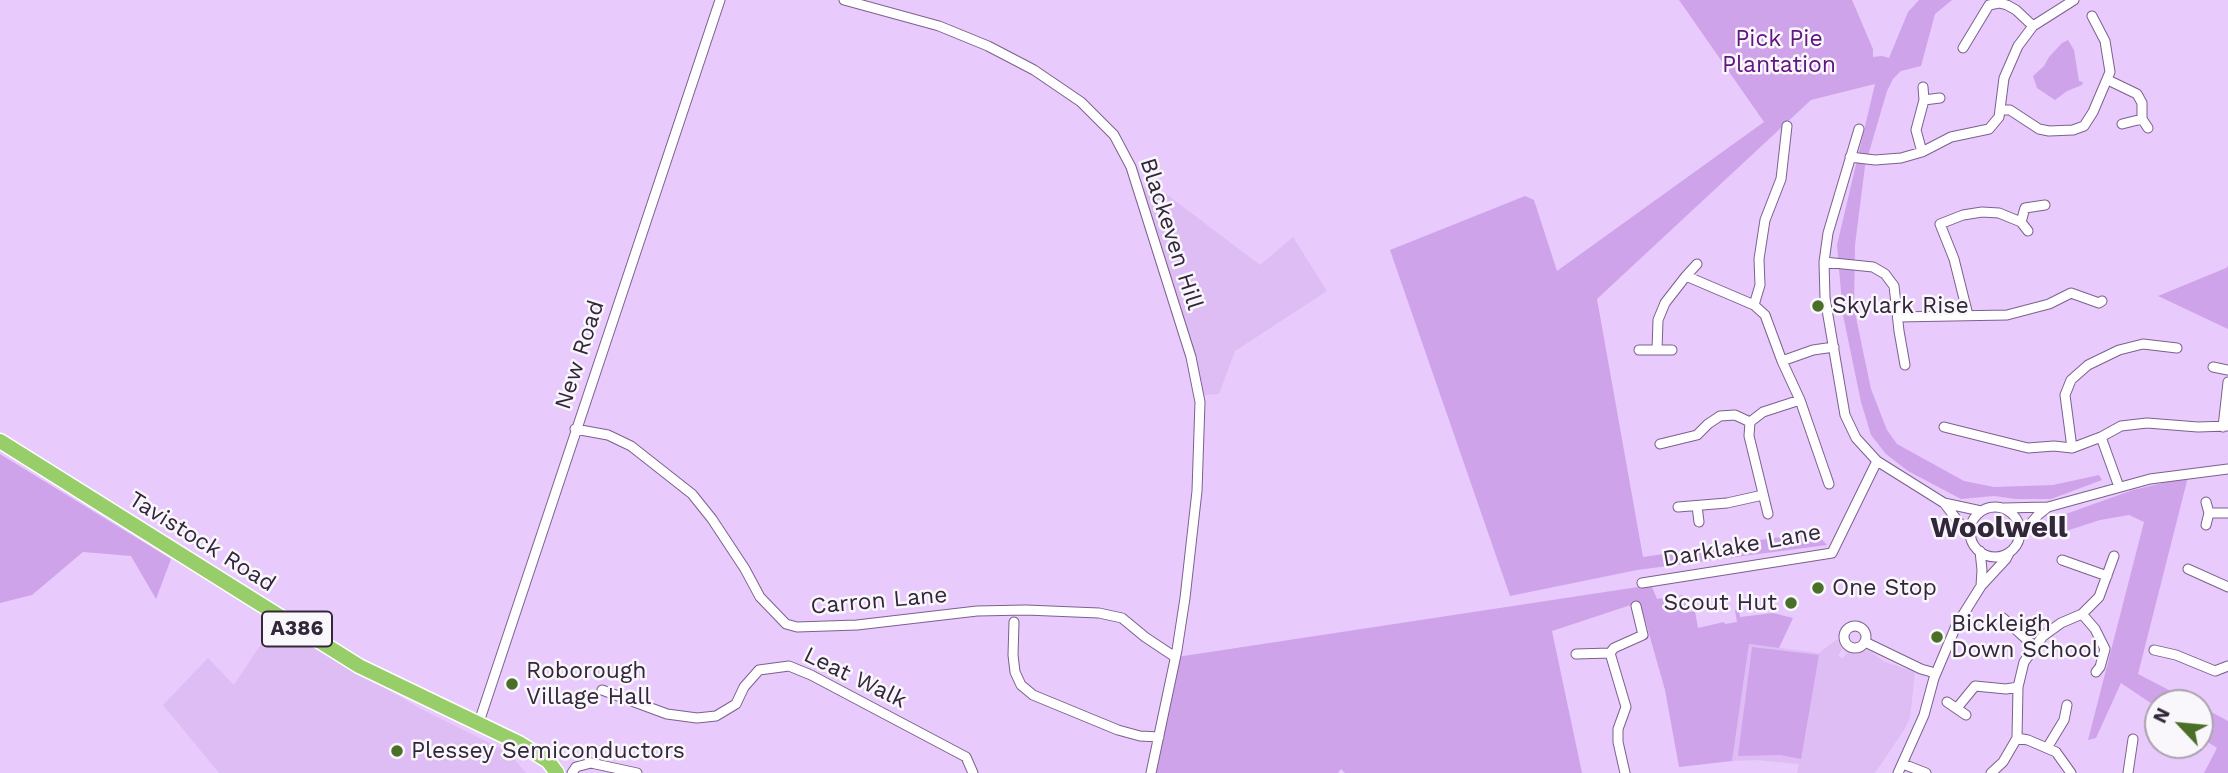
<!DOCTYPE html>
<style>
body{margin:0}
#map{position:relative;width:2228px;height:773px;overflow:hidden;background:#e8cafc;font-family:"Work Sans",sans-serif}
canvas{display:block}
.north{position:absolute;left:2144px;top:689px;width:70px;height:70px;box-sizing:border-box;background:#faf7fc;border:2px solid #aaa3ae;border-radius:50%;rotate:296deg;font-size:19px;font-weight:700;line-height:28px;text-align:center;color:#322639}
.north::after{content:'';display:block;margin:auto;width:24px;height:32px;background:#4a6f28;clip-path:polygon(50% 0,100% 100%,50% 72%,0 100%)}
</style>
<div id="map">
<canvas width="2228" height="773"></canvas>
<div class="north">N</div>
</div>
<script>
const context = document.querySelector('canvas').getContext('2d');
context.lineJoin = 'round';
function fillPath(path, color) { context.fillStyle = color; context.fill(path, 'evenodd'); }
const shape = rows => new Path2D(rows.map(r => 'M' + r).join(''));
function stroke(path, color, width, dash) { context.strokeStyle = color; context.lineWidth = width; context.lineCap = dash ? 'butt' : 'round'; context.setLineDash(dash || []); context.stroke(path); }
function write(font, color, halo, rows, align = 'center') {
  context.font = font + ' "Work Sans",sans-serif'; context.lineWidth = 5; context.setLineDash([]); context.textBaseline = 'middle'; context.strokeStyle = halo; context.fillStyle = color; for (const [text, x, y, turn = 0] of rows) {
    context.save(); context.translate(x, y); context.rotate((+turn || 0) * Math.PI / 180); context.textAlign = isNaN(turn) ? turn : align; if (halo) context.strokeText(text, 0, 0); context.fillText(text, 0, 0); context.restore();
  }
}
fillPath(shape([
 [1153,184,1260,265,1293,237,1327,291,1235,351,1219,394,1203,395,1141,188],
 [275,623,421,709,508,752,526,773,219,773,163,705,208,658,234,685],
 [1836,640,1838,640,1842,649,1838,656,1840,657,1843,658,1847,653,1858,654,1868,650,1885,662,1915,672,1910,718,1904,730,1875,773,1797,773,1799,764,1755,760,1732,761,1749,644,1819,653]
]), '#debdf4');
fillPath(shape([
 [1679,0,1852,0,1873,49,1873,57,1882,56,1889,58,1908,12,1919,0,1952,0,1935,14,1921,66,1901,71,1893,79,1887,91,1865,166,1855,245,1854,308,1871,389,1887,430,1897,444,1964,481,1994,487,2053,485,2099,475,2102,480,2051,499,2016,499,1994,496,1961,499,1908,471,1886,454,1871,435,1861,402,1843,315,1837,245,1875,84,1811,100,1597,299,1643,557,1815,532,1827,545,1637,570,1510,596,1390,250,1525,196,1534,200,1557,271,1764,122],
 [2068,40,2074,50,2079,81,2083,82,2082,85,2067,91,2055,100,2037,88,2033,76,2044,66,2049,57,2062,43],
 [2228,266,2228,329,2158,296,2226,268],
 [0,454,171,559,156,599,131,556,83,552,32,595,0,603],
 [2188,477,2138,674,2194,703,2158,703,2158,708,2121,683,2096,738,2088,740,2144,522,2129,515,2100,520,2066,531,2049,520,2133,490],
 [1651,585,1657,599,1684,595,1687,612,1695,611,1698,628,1724,622,1725,624,1737,622,1735,610,1739,609,1740,617,1773,613,1793,618,1779,648,1749,644,1732,761,1679,767,1665,690,1640,602,1552,631,1582,773,1345,773,1341,769,1338,773,1154,773,1177,657],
 [1752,647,1819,655,1801,759,1780,755,1738,756],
 [2200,706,2228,721,2228,773,2204,773,2217,748,2200,737]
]), '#cfa3ea');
const minor = shape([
 [844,0,939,26,988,46,1034,70,1081,102,1114,135,1131,167,1191,357,1200,402,1197,491,1185,598,1177,650,1151,773],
 [1963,48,1989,5,1999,3,2007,5,2016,10,2033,26],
 [2108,80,2137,94,2142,103,2142,119,2148,128],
 [1923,87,1924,100],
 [2000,110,2010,110,2039,129,2049,131,2073,130,2084,126,2093,112,2110,72,2105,41,2092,16],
 [2122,124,2142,119],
 [1859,129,1828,233,1824,262,1825,298,1845,415,1856,438,1877,461,1944,503,1971,538],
 [1922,152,1916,130,1924,100,1940,98],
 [1850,157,1875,160,1901,158,1922,152,1951,137,1989,129,1999,117,2004,78,2018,46,2033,26,2074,0],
 [2021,222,2025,208,2045,205],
 [1824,262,1873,267,1885,274,1894,286,1899,331,1905,365],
 [1686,276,1697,264],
 [1754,305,1760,285,1759,259,1765,220,1781,179,1787,126],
 [1968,315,1954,259,1940,224,1963,215,1982,212,1999,213,2021,222,2028,231],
 [1898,317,2007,315,2049,304,2071,293,2099,303,2102,301],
 [1639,350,1672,350],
 [1657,350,1658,320,1665,303,1686,276,1754,305,1765,315,1782,361],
 [2213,367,2228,370],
 [1944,427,2028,448,2054,446,2072,448,2101,437,2119,487],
 [2223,427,2228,382],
 [575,429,608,435,631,446,692,494,712,519,745,569,760,597,786,624,797,627,857,625,977,611,1026,610,1099,613,1122,618,1145,637,1175,657],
 [2101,437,2121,426,2147,423,2198,427,2228,426],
 [1660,444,1697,435,1708,424,1720,416,1735,415,1750,422],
 [2072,448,2065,395,2071,380,2088,365,2119,350,2143,344,2177,348],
 [1829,484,1800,400,1782,361,1813,350,1834,347],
 [2206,502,2209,513,2206,525],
 [1944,503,1981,511],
 [1697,506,1699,522],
 [1678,507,1727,503,1763,495],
 '1970 532a25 25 0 1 1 50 0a25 25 0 1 1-50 0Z',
 [2004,508,2048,507,2150,479,2228,469],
 [2209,513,2228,513],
 [1768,514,1749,436,1750,422,1763,412,1800,400],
 [2020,536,2038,515,2048,507],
 [1980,551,1982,570,1981,586],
 [2062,560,2107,576],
 [2188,569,2228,587],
 [1642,583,1832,553,1877,461],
 [2082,614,2095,629,2105,649,2100,667,2096,672],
 [2003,618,2035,647],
 [1014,622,1013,655,1015,672,1021,685,1033,695,1118,730,1140,736,1159,737],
 '1844 637a11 11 0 1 1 22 0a11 11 0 1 1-22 0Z',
 [1865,642,1921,669,1935,673],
 [2154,650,2176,655,2215,671,2228,666],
 [1576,654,1610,653],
 [602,690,667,714,697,718,716,716,736,704,744,687,759,670,789,666,811,675,966,757,973,773],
 [1947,702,1966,715],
 [1957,708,1975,686,2006,689,2018,687],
 [479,722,720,0],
 [2017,738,2028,740,2056,752,2071,773],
 [2047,748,2064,720,2067,705],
 [1903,764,1926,773],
 [572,773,576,767,591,763,637,773],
 [1625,773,1618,742,1618,729,1626,707,1610,653,1614,648,1643,635,1636,606],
 [1898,773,1924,715,1934,678,1956,626,1981,586,2006,559,2009,553],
 [1991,773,2003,762,2017,738,2018,687,2024,662,2043,636,2061,623,2082,614,2099,597,2114,556],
 [2128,773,2133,739]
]);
const highway = shape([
 [0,441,359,666,519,743,548,761,557,773]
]);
stroke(minor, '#7c608d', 11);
stroke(highway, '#fff', 17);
stroke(minor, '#fff', 9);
stroke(highway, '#98ce6a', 14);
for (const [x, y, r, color] of [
 [1818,306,7,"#4a6f28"],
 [1818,588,7,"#4a6f28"],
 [1791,603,7,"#4a6f28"],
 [1937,637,7,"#4a6f28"],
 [512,684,7,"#4a6f28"],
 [397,751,7,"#4a6f28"]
]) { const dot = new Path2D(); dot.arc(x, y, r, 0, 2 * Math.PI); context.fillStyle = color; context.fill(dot); stroke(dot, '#faf7fc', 2.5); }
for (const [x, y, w] of [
 [297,629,70]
]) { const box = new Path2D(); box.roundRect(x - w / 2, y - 17.5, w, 35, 5); context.fillStyle = '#faf7fc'; context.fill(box); stroke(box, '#322639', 2); }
write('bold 21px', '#322639', null, [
 ["A386",297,629]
]);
write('23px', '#611682', '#faf7fc', [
 ["Pick Pie",1779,39],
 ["Plantation",1779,65]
]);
write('23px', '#322639', '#faf7fc', [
 ["Blackeven Hill",1171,234,72],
 ["New Road",580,355,-72],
 ["Tavistock Road",202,542,32],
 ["Darklake Lane",1742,546,-10],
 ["Carron Lane",879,601,-5],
 ["Leat Walk",855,678,26]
]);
write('23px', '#322639', '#faf7fc', [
 ["Skylark Rise",1832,306],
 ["One Stop",1832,588],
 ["Scout Hut",1777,603,"right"],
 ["Bickleigh",1951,624],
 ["Down School",1951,650],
 ["Roborough",526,671],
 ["Village Hall",526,697],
 ["Plessey Semiconductors",411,751]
], 'left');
write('bold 30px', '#322639', '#faf7fc', [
 ["Woolwell",1999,528]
]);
</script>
